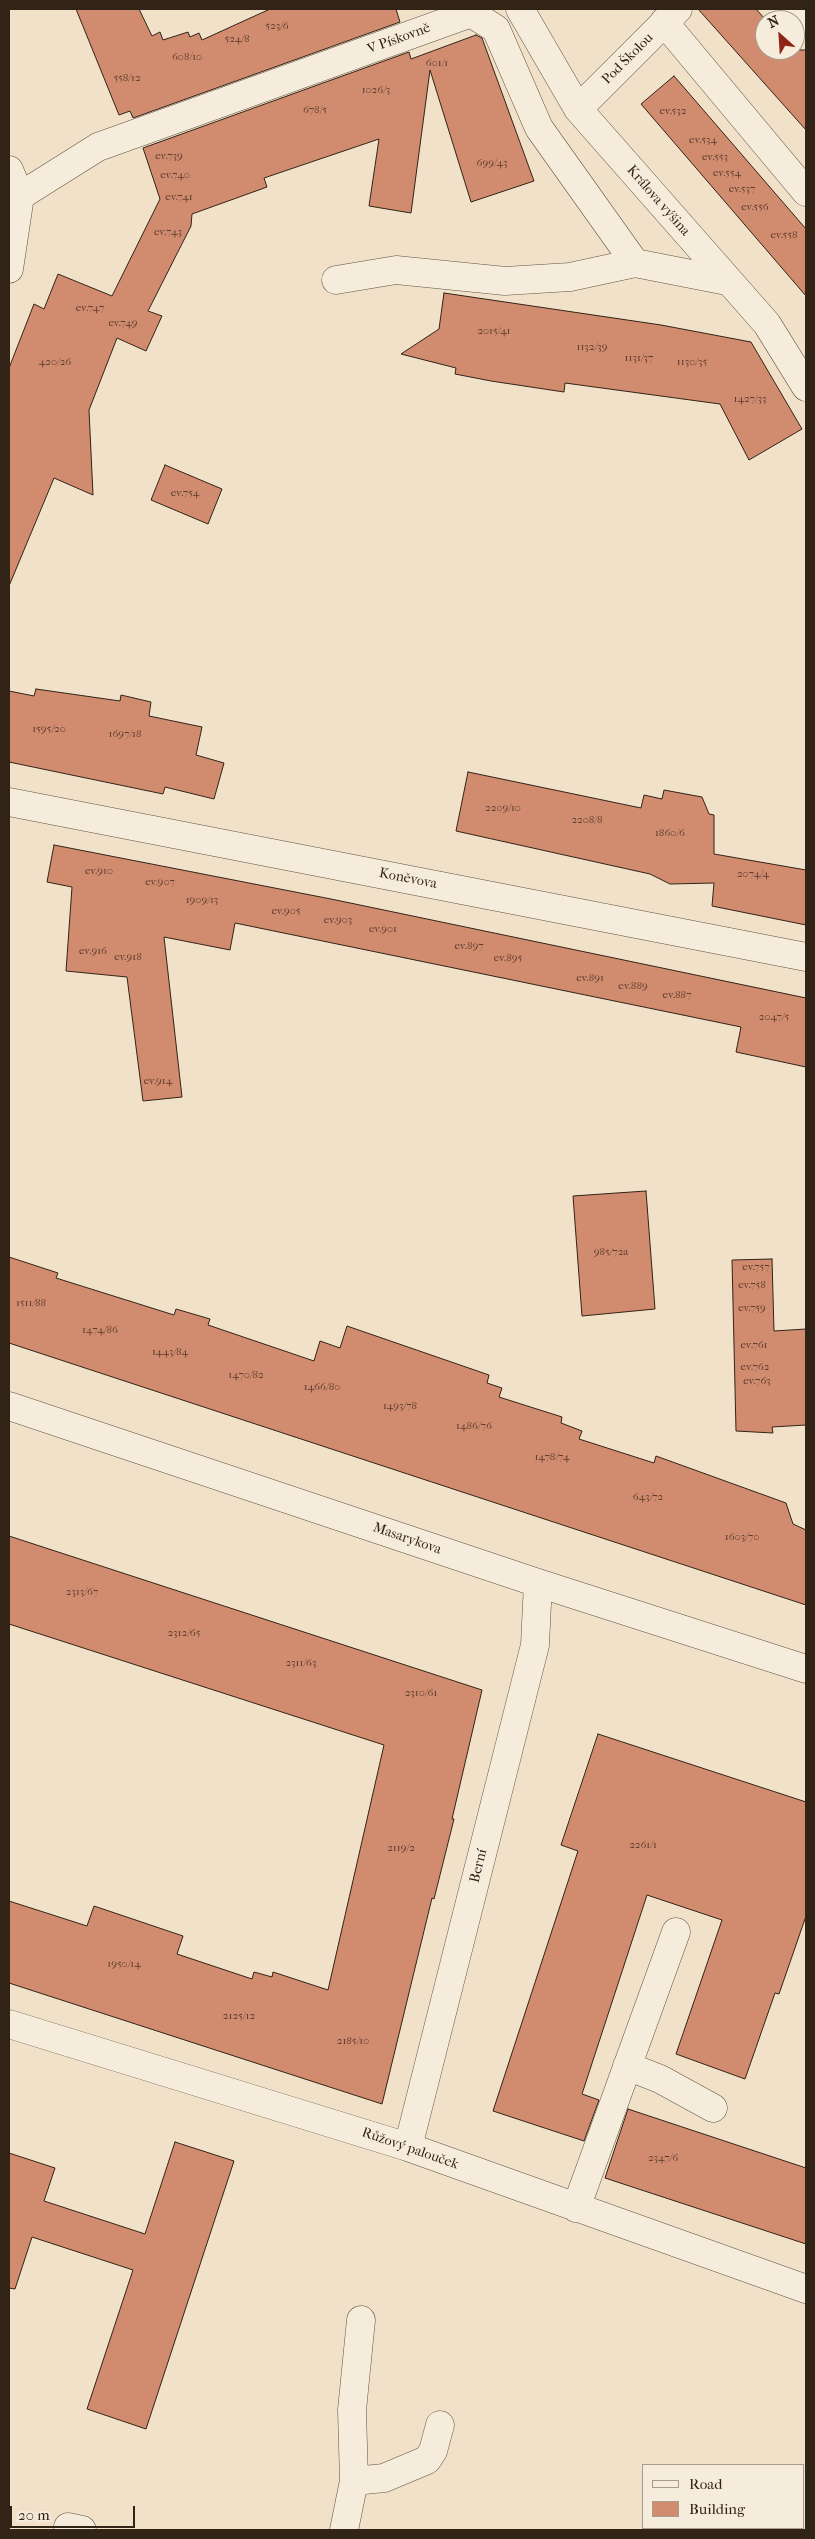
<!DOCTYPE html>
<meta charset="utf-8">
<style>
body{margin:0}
#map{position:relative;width:815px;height:2539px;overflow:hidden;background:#f0e1c8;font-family:"IM FELL French Canon",serif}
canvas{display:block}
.frame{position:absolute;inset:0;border:10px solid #322317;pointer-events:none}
.legend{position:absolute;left:642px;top:2464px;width:162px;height:65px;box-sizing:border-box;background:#f5ecdb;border:1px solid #a79c8d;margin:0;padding:6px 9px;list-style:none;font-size:15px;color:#322317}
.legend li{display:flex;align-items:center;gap:10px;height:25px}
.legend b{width:25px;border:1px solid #a79c8d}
.north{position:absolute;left:755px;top:10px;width:50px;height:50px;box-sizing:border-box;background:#f5ecdb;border:1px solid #a79c8d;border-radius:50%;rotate:334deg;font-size:14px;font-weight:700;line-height:20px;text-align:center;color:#322317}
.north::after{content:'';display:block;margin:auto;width:18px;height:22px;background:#8f2418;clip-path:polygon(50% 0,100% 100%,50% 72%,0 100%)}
.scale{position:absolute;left:10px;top:2506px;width:125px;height:22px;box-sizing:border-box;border:2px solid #322317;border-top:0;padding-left:6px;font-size:15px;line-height:18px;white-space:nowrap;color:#322317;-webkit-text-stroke:4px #f5ecdb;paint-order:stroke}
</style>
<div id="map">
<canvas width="815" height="2539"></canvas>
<div class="frame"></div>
<ul class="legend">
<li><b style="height:6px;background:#f5ecdb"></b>Road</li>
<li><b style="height:14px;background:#d18b6e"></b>Building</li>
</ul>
<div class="north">N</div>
<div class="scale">20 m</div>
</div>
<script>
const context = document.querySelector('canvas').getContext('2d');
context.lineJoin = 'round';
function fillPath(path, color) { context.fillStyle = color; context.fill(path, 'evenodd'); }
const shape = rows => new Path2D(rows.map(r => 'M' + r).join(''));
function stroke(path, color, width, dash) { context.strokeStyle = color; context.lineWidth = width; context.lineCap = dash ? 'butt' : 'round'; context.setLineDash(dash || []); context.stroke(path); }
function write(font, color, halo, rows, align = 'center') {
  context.font = font + ' "IM FELL French Canon",serif'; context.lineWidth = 5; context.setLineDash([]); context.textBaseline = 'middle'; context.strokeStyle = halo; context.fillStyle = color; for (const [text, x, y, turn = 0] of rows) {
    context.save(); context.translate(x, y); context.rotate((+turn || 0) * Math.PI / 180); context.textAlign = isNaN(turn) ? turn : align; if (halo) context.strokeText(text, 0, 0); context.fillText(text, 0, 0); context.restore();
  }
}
const building = shape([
 [76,9,139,9,152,36,160,32,163,40,188,32,190,37,199,33,202,40,270,9,396,9,400,22,133,118,130,111,119,115,76,9],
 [698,9,756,9,766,20,765,50,806,50,806,130,698,9],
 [476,35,482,38,534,181,471,202,430,70,411,213,369,206,379,139,264,178,267,187,192,214,191,226,148,311,162,316,146,351,117,338,89,410,93,495,54,478,9,586,9,368,34,304,44,309,58,274,112,296,160,199,143,148,409,52,411,59,476,35],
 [674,76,806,229,806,296,641,104,674,76],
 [444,293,661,325,751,342,802,429,749,460,720,404,565,383,564,392,491,381,455,374,456,368,401,354,439,329,444,293],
 [165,465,222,489,208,524,151,500,165,465],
 [36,689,120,701,121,695,151,702,149,716,202,727,196,755,224,763,214,799,165,787,163,794,9,762,9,691,34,696,36,689],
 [468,772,641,808,644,795,662,799,664,790,702,797,709,814,714,815,714,854,806,870,806,925,712,906,714,883,670,884,650,874,456,831,468,772],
 [54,845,331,899,806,998,806,1067,736,1052,741,1027,235,923,230,950,164,937,182,1097,143,1101,127,977,66,971,72,887,47,882,54,845],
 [646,1191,655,1309,582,1316,573,1196,646,1191],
 [9,1257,58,1273,56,1278,174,1315,176,1309,210,1319,208,1325,314,1361,320,1341,340,1348,347,1326,489,1375,487,1383,502,1388,499,1397,562,1417,561,1423,582,1431,579,1439,654,1463,656,1456,786,1503,793,1524,806,1530,806,1605,9,1343,9,1257],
 [772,1259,774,1331,806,1329,806,1425,772,1427,773,1433,736,1431,732,1260,772,1259],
 [9,1536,482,1690,452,1819,454,1819,434,1899,432,1898,382,2104,9,1983,9,1901,87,1926,94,1906,183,1936,177,1954,252,1979,254,1972,272,1977,273,1972,328,1990,384,1745,9,1624,9,1536],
 [598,1734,806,1802,806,1916,779,1994,775,1993,745,2079,676,2054,722,1920,647,1895,582,2094,599,2100,584,2141,493,2111,578,1851,561,1845,598,1734],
 [628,2109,806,2168,806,2244,605,2178,628,2109],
 [175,2142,234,2161,146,2429,87,2409,133,2270,32,2237,15,2289,9,2288,9,2153,55,2168,44,2201,145,2234,175,2142]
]);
fillPath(building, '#d18b6e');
stroke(building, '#322317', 1);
const minor = shape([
 [520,9,578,109,767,324,806,387],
 [794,9,806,22],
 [664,22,806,192],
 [578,109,678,9],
 [9,170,20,196,9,269],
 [20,196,98,147,471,13,496,29,539,128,635,263,727,281],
 [336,280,396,270,505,281,570,277,635,263],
 [9,802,806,957],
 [9,1406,538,1583,806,1669],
 [9,2024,408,2147,806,2289],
 [627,2066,660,2079,713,2108],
 [408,2147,535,1645,538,1583],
 [576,2208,676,1932],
 [354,2481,384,2478,427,2460,433,2451,440,2425],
 [68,2527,82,2530],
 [344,2530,354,2481,352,2410,361,2320]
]);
stroke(minor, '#625243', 29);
stroke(minor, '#f5ecdb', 28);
write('11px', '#5a3d2d', null, [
 ["523/6",277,26],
 ["524/8",237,39],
 ["608/10",187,57],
 ["601/1",437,63],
 ["558/12",127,78],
 ["1026/3",376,90],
 ["678/5",315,110],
 ["ev.532",673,111],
 ["ev.534",703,140],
 ["ev.739",169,156],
 ["ev.553",715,157],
 ["699/43",492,163],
 ["ev.554",727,173],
 ["ev.740",175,175],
 ["ev.537",742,189],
 ["ev.741",179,197],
 ["ev.556",755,207],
 ["ev.743",168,232],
 ["ev.558",784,235],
 ["ev.747",90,308],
 ["ev.749",123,323],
 ["2015/41",494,331],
 ["1132/39",592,347],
 ["1131/37",639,358],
 ["420/26",55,362],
 ["1130/35",692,362],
 ["1427/33",750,399],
 ["ev.754",185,493],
 ["1595/20",49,729],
 ["1697/18",125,734],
 ["2209/10",503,808],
 ["2208/8",587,820],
 ["1860/6",670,833],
 ["ev.910",99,871],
 ["2074/4",753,874],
 ["ev.907",160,882],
 ["1909/13",202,900],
 ["ev.905",286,911],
 ["ev.903",338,920],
 ["ev.901",383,929],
 ["ev.897",469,946],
 ["ev.916",93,951],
 ["ev.918",128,957],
 ["ev.895",508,958],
 ["ev.891",590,978],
 ["ev.889",633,986],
 ["ev.887",677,995],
 ["2047/5",774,1017],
 ["ev.914",158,1081],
 ["985/72a",611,1252],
 ["ev.757",756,1267],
 ["ev.758",752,1285],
 ["1511/88",31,1303],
 ["ev.759",752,1308],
 ["1474/86",100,1330],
 ["ev.761",754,1345],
 ["1443/84",170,1352],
 ["ev.762",755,1367],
 ["1470/82",246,1375],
 ["ev.763",757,1381],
 ["1466/80",322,1387],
 ["1493/78",400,1406],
 ["1486/76",474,1426],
 ["1478/74",552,1457],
 ["643/72",648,1497],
 ["1603/70",742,1537],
 ["2313/67",82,1592],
 ["2312/65",184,1633],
 ["2311/63",301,1663],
 ["2310/61",421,1693],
 ["2261/1",643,1845],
 ["2119/2",401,1848],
 ["1950/14",124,1964],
 ["2125/12",239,2016],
 ["2185/10",353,2041],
 ["2347/6",663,2158]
]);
write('14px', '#322317', '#f5ecdb', [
 ["V Pískovně",399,39,-20],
 ["Pod Školou",628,59,-45],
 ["Králova výšina",658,201,49],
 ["Koněvova",408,879,11],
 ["Masarykova",407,1539,19],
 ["Berní",479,1866,-76],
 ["Růžový palouček",410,2149,19]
]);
</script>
